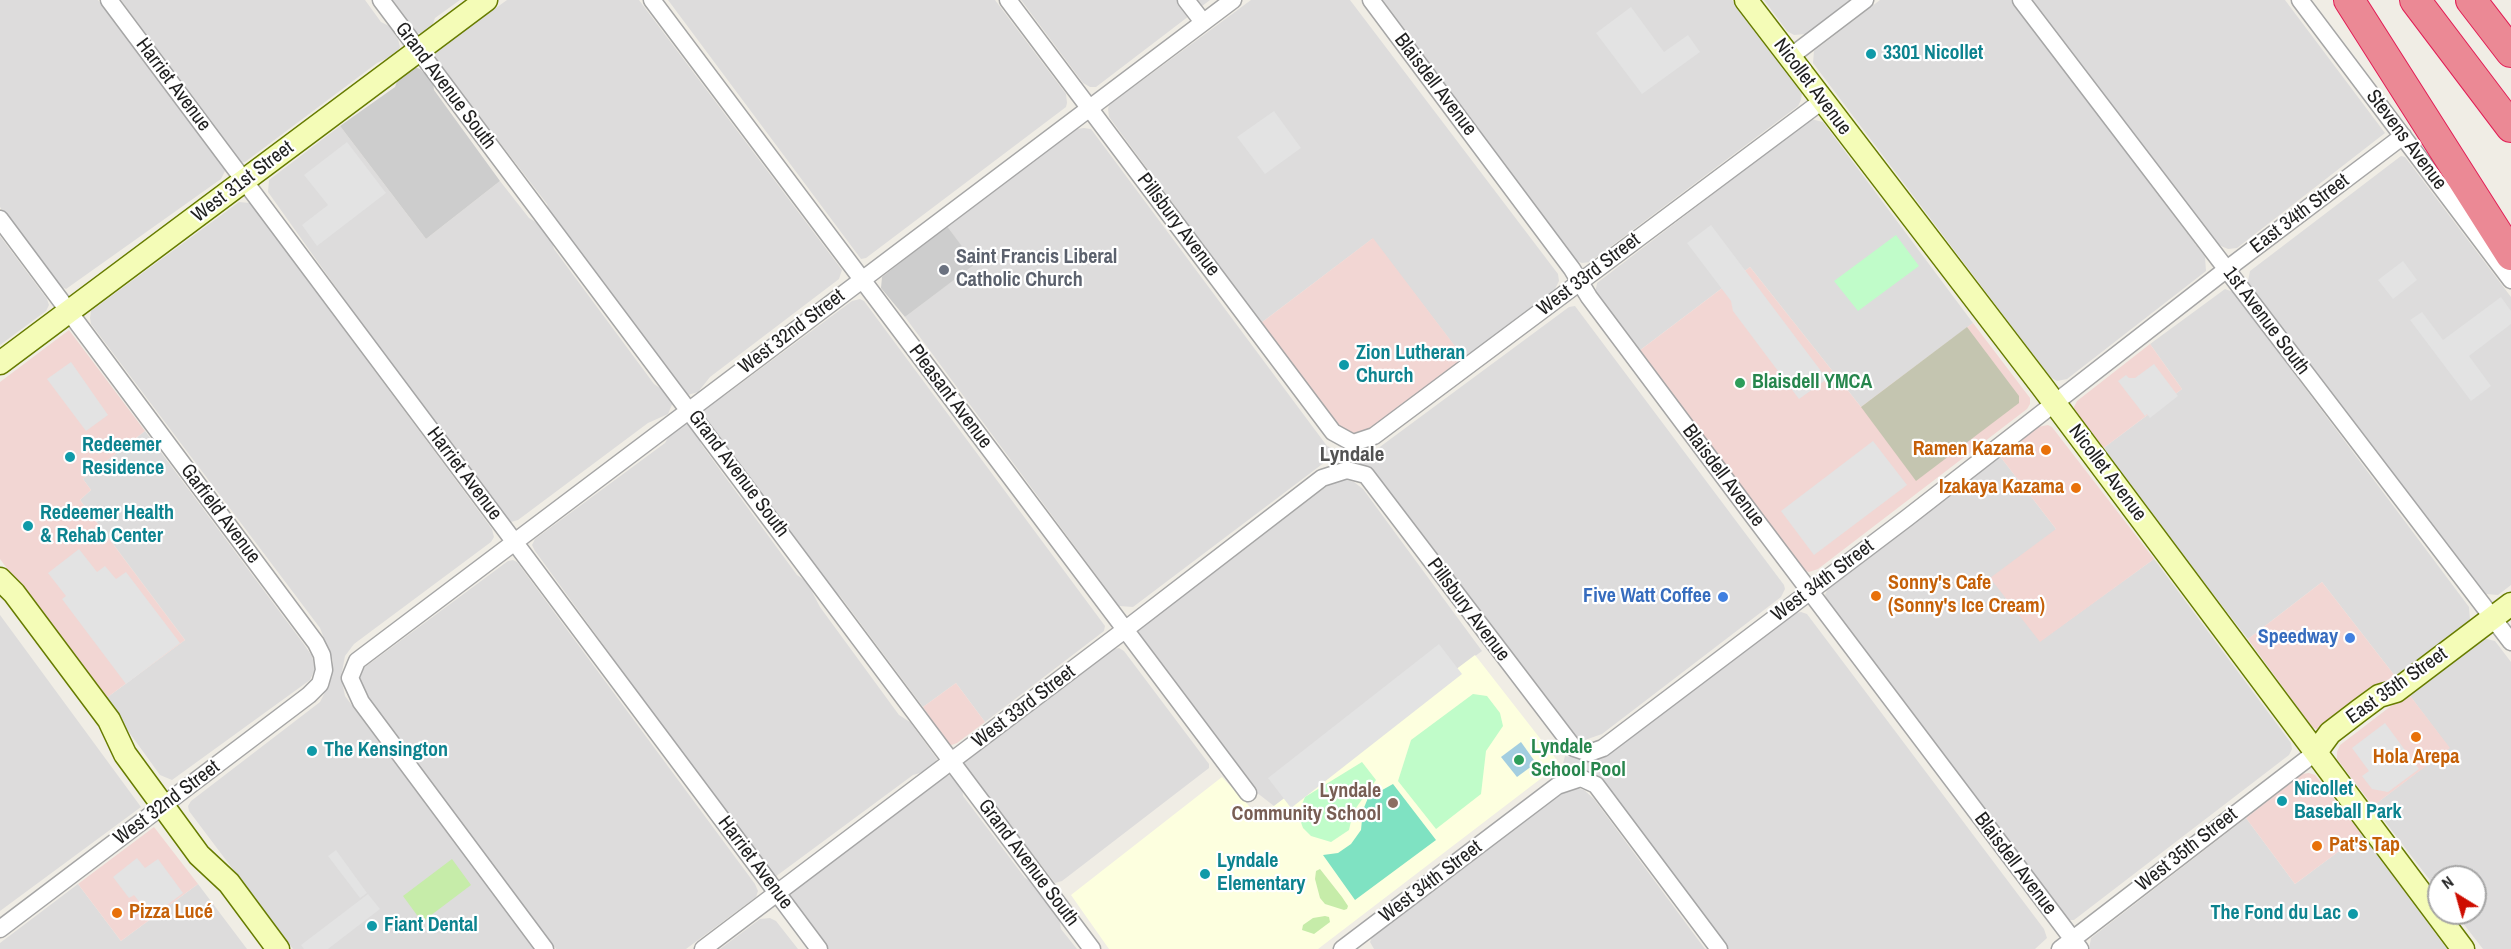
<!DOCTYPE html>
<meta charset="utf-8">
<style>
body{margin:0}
#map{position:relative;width:2511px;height:949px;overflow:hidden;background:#f0ede5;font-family:"Archivo Narrow",sans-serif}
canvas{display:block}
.north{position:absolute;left:2427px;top:865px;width:60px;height:60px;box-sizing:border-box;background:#fff;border:2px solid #a5a5a5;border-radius:50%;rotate:323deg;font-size:16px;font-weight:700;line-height:24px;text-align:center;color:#1f1f1f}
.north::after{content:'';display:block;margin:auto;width:21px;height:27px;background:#ce0d00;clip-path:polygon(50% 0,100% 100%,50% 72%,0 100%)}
</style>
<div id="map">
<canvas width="2511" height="949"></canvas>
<div class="north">N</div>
</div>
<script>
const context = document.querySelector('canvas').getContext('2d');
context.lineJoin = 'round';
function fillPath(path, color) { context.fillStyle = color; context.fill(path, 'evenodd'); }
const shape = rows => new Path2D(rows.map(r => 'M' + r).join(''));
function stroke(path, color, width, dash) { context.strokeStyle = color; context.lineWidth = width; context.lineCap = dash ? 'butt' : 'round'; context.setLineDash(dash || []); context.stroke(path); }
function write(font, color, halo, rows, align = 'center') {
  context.font = font + ' "Archivo Narrow",sans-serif'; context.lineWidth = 4.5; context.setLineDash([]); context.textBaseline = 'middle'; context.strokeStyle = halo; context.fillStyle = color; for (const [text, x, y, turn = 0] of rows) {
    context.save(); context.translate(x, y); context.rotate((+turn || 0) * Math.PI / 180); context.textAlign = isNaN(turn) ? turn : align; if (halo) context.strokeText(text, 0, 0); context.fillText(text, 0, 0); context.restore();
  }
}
fillPath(shape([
 [0,0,98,0,223,164,225,171,221,179,66,289,56,284,0,207],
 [121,0,365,0,381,22,389,26,398,39,400,47,396,54,377,63,245,162,238,163],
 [392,0,460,0,435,18,432,26,422,34,412,31],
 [507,0,639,0,842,270,839,279,710,377,698,392,688,395,670,376,666,367,550,214,547,204,434,57,434,53,445,43,453,39],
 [668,0,995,0,1066,94,1067,103,1066,107,866,258,861,259],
 [1021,0,1210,0,1096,87,1090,87,1083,83],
 [1251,0,1350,0,1558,274,1559,281,1555,289,1464,358,1372,239,1261,323,1109,117,1108,109,1109,105],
 [1381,0,1732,0,1802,93,1801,100,1798,106,1590,262,1582,263,1577,261],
 [1764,0,1850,0,1806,34,1794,35,1787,31],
 [1880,0,2011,0,2205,257,2206,271,2067,379,2057,381,2050,377,1813,63,1814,51],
 [2031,0,2285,0,2385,133,2237,248,2228,249,2219,245],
 [1811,119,1823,122,1973,323,1861,407,1750,267,1639,351,1595,294,1597,283],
 [340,126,426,239,500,181,529,218,539,224,551,240,554,249,654,384,670,395,674,400,668,414,648,423,518,520,511,522,501,519,268,192,269,180],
 [1084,128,1091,129,1327,446,1346,454,1360,455,1373,452,1569,307,1575,306,1784,585,1785,589,1781,597,1602,734,1582,741,1574,739,1368,466,1336,460,1325,462,1133,607,1119,606,905,317,974,264,947,226,1077,129],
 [2401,156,2405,157,2511,297,2511,585,2498,595,2486,594,2247,286,2250,271],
 [239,202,250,203,492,529,494,537,491,542,354,644,345,656,341,677,345,696,534,949,293,949,189,811,188,806,191,801,320,702,329,684,333,661,320,628,91,324,90,318,91,311],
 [0,236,47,299,49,305,46,311,0,345],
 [2225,289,2233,292,2469,607,2470,620,2395,676,2322,582,2248,639,2101,450,2182,389,2150,344],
 [860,299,864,301,1105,626,1104,631,985,722,956,683,923,707,840,596,833,591,702,414,704,407,714,398,724,396,852,301],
 [684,422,691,424,697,429,701,444,797,575,807,582,820,607,899,715,910,722,937,759,935,765,930,770,913,775,775,877,771,875,535,551,532,545,535,539,665,443,674,427],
 [145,431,303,643,312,656,315,669,310,680,172,780,160,775,105,699,185,640,80,500,91,490,83,479],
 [1999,455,2056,529,2040,641,2154,559,2291,743,2292,749,2289,755,2074,920,2067,920,1827,602,1825,595,1828,588],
 [1344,479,1354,482,1363,489,1482,651,1274,806,1256,792,1137,641,1135,633,1335,480],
 [513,560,517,562,755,884,758,891,756,897,686,949,556,949,354,681,357,673,508,561],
 [1801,612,1807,614,2044,929,2047,938,2035,949,1728,949,1601,779,1587,772,1561,771,1565,756,1590,760,1602,758,1796,613],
 [0,615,141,807,0,911],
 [2483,638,2495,641,2511,662,2511,949,2483,949,2455,913,2475,913,2475,877,2439,877,2439,892,2373,806,2449,748,2408,693],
 [1119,648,1124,651,1209,764,1209,768,1062,881,1055,883,962,763,1114,649],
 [950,775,954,777,962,786,963,796,1025,878,1035,883,1059,918,1061,929,1077,949,823,949,789,895,943,777],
 [1572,787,1584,790,1594,799,1705,949,1374,949,1370,942,1375,931,1560,790],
 [2246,818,2295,884,2362,834,2447,949,2089,949,2091,938],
 [78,884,121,941,198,884,247,949,0,949,0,943],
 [770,918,776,921,798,949,720,949,760,919]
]), '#dddcdc');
fillPath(shape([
 [1373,238,1464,358,1363,435,1346,434,1261,323],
 [1750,267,1861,407,1973,323,2030,398,2030,404,2027,409,1818,569,1809,572,1800,569,1639,351],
 [69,330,145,431,83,479,91,490,80,500,185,640,105,699,0,559,0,382],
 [2150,344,2182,389,2101,450,2074,413,2074,407,2077,401],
 [2048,425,2052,427,2154,559,2040,642,1990,578,2056,529,1999,455,2038,427],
 [2322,582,2395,676,2327,728,2318,730,2312,727,2248,639],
 [956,683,985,722,957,743,949,746,938,735,935,725,923,707],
 [2408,693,2450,748,2373,806,2337,759,2337,752,2340,745],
 [2309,773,2315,775,2362,834,2295,884,2246,818,2302,774],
 [154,827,198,884,121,941,78,884]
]), '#f2d6d3');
fillPath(shape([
 [1475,655,1560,764,1318,949,1109,949,1071,895,1222,777,1250,807,1258,811,1274,806]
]), '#fdffdf');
fillPath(shape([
 [415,67,420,69,433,82,434,90,500,181,426,239,340,126,395,87,399,76],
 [947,226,975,264,905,317,881,288,882,277]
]), '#cdcdcd');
fillPath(shape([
 [1967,327,2019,396,2019,403,1916,481,1861,407]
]), '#c4c5b0');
fillPath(shape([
 [452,859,471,885,422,922,403,896],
 [1320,869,1342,897,1348,906,1347,909,1344,910,1325,904,1320,898,1315,879,1316,871],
 [1325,916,1329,917,1330,922,1314,934,1302,930,1303,925,1313,918]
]), '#c6eca9');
fillPath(shape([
 [1896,235,1919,266,1858,311,1834,281],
 [1473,694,1487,696,1500,713,1503,726,1486,751,1481,794,1436,829,1398,781,1411,740],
 [1362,762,1376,780,1353,812,1349,830,1331,842,1311,836,1303,828,1298,814,1305,797]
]), '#c0fcc9');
fillPath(shape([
 [1393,784,1436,840,1355,900,1323,855,1338,853,1351,844,1361,830,1363,810,1368,798]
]), '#7fe2c2');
fillPath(shape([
 [1631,7,1664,52,1688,35,1700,52,1642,94,1596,33],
 [1274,111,1301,148,1265,174,1237,137],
 [347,142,386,193,317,246,302,225,328,205,304,175],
 [1711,225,1827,379,1799,399,1733,311,1731,301,1687,243],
 [2403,261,2417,280,2393,299,2378,280],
 [2501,297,2511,311,2511,324,2469,356,2491,386,2471,401,2410,320,2422,312,2443,340],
 [71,362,108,415,86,431,47,379],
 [2154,364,2178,396,2150,418,2147,414,2145,416,2118,381,2126,375,2129,378,2135,378],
 [1873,441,1907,485,1814,555,1781,511],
 [79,549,97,572,105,566,116,579,126,572,180,643,126,684,62,599,66,596,48,573],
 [1439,644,1462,674,1291,808,1268,778],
 [2385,723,2419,769,2388,792,2372,789,2362,776,2369,771,2352,748],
 [336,850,367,893,360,898,328,856],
 [137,858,145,868,158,859,183,893,151,917,134,895,129,898,113,877],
 [368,894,380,909,328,949,304,949,301,945]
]), '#e3e3e3');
fillPath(shape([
 [1521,742,1536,763,1517,777,1501,757]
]), '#a3cee0');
const street = shape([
 [109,0,819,949],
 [381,0,1092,949],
 [652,0,1248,793],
 [1008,0,1333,432,1353,443,1374,436,1822,101],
 [1186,0,1203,22],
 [1371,0,1572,269,1589,297,1756,520,2080,949],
 [2021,0,2511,642],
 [2300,0,2511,280],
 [1790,57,1865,0],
 [0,219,316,643,322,655,324,670,320,684,309,695,0,929],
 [545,949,361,702,350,678,357,661,1233,0],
 [703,949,1126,629,1322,478,1347,470,1366,475,1574,748,1589,753,1603,748,1907,518,2227,269,2403,136],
 [1342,949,1557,786,1581,778,1596,785,1719,949],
 [2060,949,2316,752]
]);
const secondary = shape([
 [1746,0,2041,385,2463,949],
 [0,363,486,0],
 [0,579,14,593,109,720,125,754,199,855,229,883,278,949],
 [2316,752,2330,733,2360,710,2379,696,2396,691,2511,604]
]);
const highway = shape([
 [2349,0,2511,255],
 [2415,0,2511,127],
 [2471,0,2511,52]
]);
stroke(street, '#a6a6a6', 19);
stroke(secondary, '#677c00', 25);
stroke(highway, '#e21d55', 32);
stroke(street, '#fff', 16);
stroke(secondary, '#f4fcb7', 22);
stroke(highway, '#eb8995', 30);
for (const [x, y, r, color] of [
 [1871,54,6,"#0f9aa8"],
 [944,270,6,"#6b7280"],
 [1344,365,6,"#0f9aa8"],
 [1740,383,6,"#2e9e5b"],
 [2046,450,6,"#e8710a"],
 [70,457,6,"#0f9aa8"],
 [2076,488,6,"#e8710a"],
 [28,526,6,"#0f9aa8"],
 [1876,596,6,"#e8710a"],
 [1723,597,6,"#3f7fe0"],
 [2350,638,6,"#3f7fe0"],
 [2416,737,6,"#e8710a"],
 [312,751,6,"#0f9aa8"],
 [1519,760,6,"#2e9e5b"],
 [2282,801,6,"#0f9aa8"],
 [1393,803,6,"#8d6e63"],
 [2317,846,6,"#e8710a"],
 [1205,874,6,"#0f9aa8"],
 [117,913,6,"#e8710a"],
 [2353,914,6,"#0f9aa8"],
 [372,926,6,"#0f9aa8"]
]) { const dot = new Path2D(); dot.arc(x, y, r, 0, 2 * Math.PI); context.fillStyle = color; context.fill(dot); stroke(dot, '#fff', 2); }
write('bold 20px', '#0d838f', '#fff', [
 ["3301 Nicollet",1883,54],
 ["Zion Lutheran",1356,354],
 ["Church",1356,377],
 ["Redeemer",82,446],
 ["Residence",82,469],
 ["Redeemer Health",40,514],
 ["& Rehab Center",40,537],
 ["The Kensington",324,751],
 ["Nicollet",2294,790],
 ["Baseball Park",2294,813],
 ["Lyndale",1217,862],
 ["Elementary",1217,885],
 ["The Fond du Lac",2341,914,"right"],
 ["Fiant Dental",384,926]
], 'left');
write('20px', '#1f1f1f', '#fff', [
 ["Harriet Avenue",173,85,53],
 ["Blaisdell Avenue",1435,85,53],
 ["Grand Avenue South",445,86,53],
 ["Nicollet Avenue",1812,87,53],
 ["Stevens Avenue",2406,140,53],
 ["West 31st Street",243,182,-37],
 ["East 34th Street",2300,214,-37],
 ["Pillsbury Avenue",1178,225,53],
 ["West 33rd Street",1589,275,-37],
 ["1st Avenue South",2266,321,53],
 ["West 32nd Street",792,332,-37],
 ["Pleasant Avenue",950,397,53],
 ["Nicollet Avenue",2107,473,53],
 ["Harriet Avenue",464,474,53],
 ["Grand Avenue South",738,474,53],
 ["Blaisdell Avenue",1723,476,53],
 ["Garfield Avenue",220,514,53],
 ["West 34th Street",1823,581,-37],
 ["Pillsbury Avenue",1468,610,53],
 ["East 35th Street",2397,686,-35],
 ["West 33rd Street",1024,707,-37],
 ["West 32nd Street",167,803,-37],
 ["West 35th Street",2187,850,-38],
 ["Harriet Avenue",755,863,53],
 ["Grand Avenue South",1028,863,53],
 ["Blaisdell Avenue",2015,864,53],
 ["West 34th Street",1431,882,-37]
]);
write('bold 20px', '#5b616d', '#fff', [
 ["Saint Francis Liberal",956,258],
 ["Catholic Church",956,281]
], 'left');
write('bold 20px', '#27864d', '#fff', [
 ["Blaisdell YMCA",1752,383],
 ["Lyndale",1531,748],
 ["School Pool",1531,771]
], 'left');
write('bold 20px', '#c56008', '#fff', [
 ["Ramen Kazama",2034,450,"right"],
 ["Izakaya Kazama",2064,488,"right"],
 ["Sonny's Cafe",1888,584],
 ["(Sonny's Ice Cream)",1888,607],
 ["Hola Arepa",2416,758,"center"],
 ["Pat's Tap",2329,846],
 ["Pizza Lucé",129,913]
], 'left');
write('bold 20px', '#366cbe', '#fff', [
 ["Five Watt Coffee",1711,597],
 ["Speedway",2338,638]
], 'right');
write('bold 20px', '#785e54', '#fff', [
 ["Lyndale",1381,792],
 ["Community School",1381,815]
], 'right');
write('bold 21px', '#525252', '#fff', [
 ["Lyndale",1352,455]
]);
</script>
